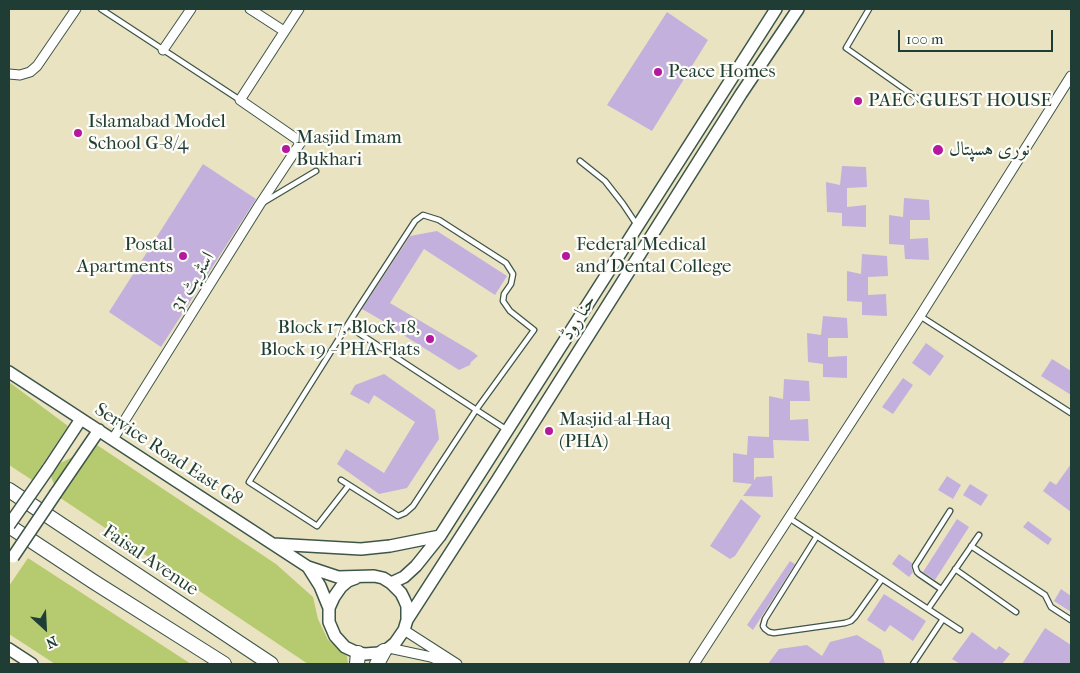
<!DOCTYPE html>
<meta charset="utf-8">
<style>
body{margin:0}
#map{position:relative;width:1080px;height:673px;overflow:hidden;background:#eae3c2;font-family:"IM FELL French Canon",serif}
canvas{display:block}
.frame{position:absolute;inset:0;border:10px solid #1f3d34;pointer-events:none}
.north{position:absolute;left:20px;top:603px;width:50px;height:50px;-webkit-text-stroke:4px #fdfcf7;paint-order:stroke;rotate:155deg;font-size:14px;font-weight:700;line-height:20px;text-align:center;color:#1f3d34}
.north::after{content:'';display:block;margin:auto;width:18px;height:22px;background:#1f3d34;clip-path:polygon(50% 0,100% 100%,50% 72%,0 100%)}
.scale{position:absolute;left:898px;top:30px;width:155px;height:22px;box-sizing:border-box;border:2px solid #1f3d34;border-top:0;padding-left:6px;font-size:15px;line-height:18px;white-space:nowrap;color:#1f3d34;-webkit-text-stroke:4px #fdfcf7;paint-order:stroke}
</style>
<div id="map">
<canvas width="1080" height="673"></canvas>
<div class="frame"></div>
<div class="north">N</div>
<div class="scale">100 m</div>
</div>
<script>
const context = document.querySelector('canvas').getContext('2d');
context.lineJoin = 'round';
function fillPath(path, color) { context.fillStyle = color; context.fill(path, 'evenodd'); }
const shape = rows => new Path2D(rows.map(r => 'M' + r).join(''));
function stroke(path, color, width, dash) { context.strokeStyle = color; context.lineWidth = width; context.lineCap = dash ? 'butt' : 'round'; context.setLineDash(dash || []); context.stroke(path); }
function write(font, color, halo, rows, align = 'center') {
  context.font = font + ' "IM FELL French Canon",Amiri,serif'; context.lineWidth = 4.5; context.setLineDash([]); context.textBaseline = 'middle'; context.strokeStyle = halo; context.fillStyle = color; for (const [text, x, y, turn = 0] of rows) {
    context.save(); context.translate(x, y); context.rotate((+turn || 0) * Math.PI / 180); context.textAlign = isNaN(turn) ? turn : align; if (halo) context.strokeText(text, 0, 0); context.fillText(text, 0, 0); context.restore();
  }
}
fillPath(shape([
 [9,382,68,426,32,480,9,465],
 [97,445,276,564,313,597,318,619,328,640,347,656,348,664,308,664,59,497,48,469],
 [28,558,191,664,55,664,9,634,9,586]
]), '#b6cb70');
fillPath(shape([
 [667,12,708,40,652,131,607,105],
 [203,164,256,199,161,347,109,312],
 [842,166,866,167,867,187,847,188,847,207,866,205,866,227,842,226,842,213,827,212,826,182,840,185],
 [904,198,929,200,930,220,910,220,910,239,928,238,929,260,905,259,904,245,889,244,889,215,903,217],
 [437,231,507,276,495,295,424,249,390,303,473,352,478,356,471,362,470,365,459,370,389,326,390,325,362,309,410,236],
 [862,254,887,256,888,276,868,277,868,295,886,294,887,316,862,315,862,302,847,301,847,271,861,274],
 [823,316,847,318,848,338,828,338,828,357,847,356,847,378,823,377,823,364,808,362,807,333,821,335],
 [926,343,944,356,930,376,912,363],
 [1052,359,1071,371,1071,395,1041,376],
 [384,374,435,410,439,439,407,488,379,494,337,464,346,449,384,473,415,422,374,395,369,404,350,394,355,385],
 [903,378,913,385,893,414,882,407],
 [784,379,809,381,810,401,790,401,790,420,808,419,809,441,773,440,774,458,754,458,754,481,756,477,772,476,773,497,743,496,752,484,733,482,733,453,747,455,748,436,769,437,769,396,783,399],
 [1071,464,1071,512,1043,491,1050,481,1056,485],
 [947,476,961,485,953,499,938,490],
 [970,484,988,495,981,506,963,495],
 [741,499,761,516,735,556,730,559,710,546],
 [957,519,969,527,935,580,923,572],
 [1028,521,1052,539,1048,545,1023,527],
 [899,554,912,563,911,566,913,572,909,577,892,564],
 [790,561,795,564,753,630,747,625],
 [1061,589,1071,596,1071,612,1054,601],
 [884,594,926,621,913,641,890,625,885,632,867,620],
 [1045,628,1071,645,1071,664,1022,664],
 [972,632,996,650,999,646,1010,654,1002,664,960,664,952,659],
 [857,635,881,650,885,664,768,664,779,649,807,645,822,656,830,642]
]), '#c4b0dc');
const service = shape([
 [101,9,240,100],
 [869,9,846,48,920,100],
 [580,161,605,181,623,204,637,225],
 [264,202,316,171],
 [920,316,1071,413],
 [349,323,354,330,507,430],
 [341,480,398,516,405,513,413,506,476,410,534,330,510,311,503,301,504,294,511,284,513,274,506,263,439,220,423,215,415,221,357,310,249,482,317,526,349,485],
 [789,518,960,630],
 [817,536,765,619,763,626,765,629,769,632,774,633,845,623,851,621,855,617,882,579],
 [971,546,1045,595,1051,607,1071,620],
 [955,569,1016,612],
 [941,589,919,574,917,572,915,566,950,511],
 [928,609,979,535],
 [913,664,943,619]
]);
const minor = shape([
 [250,9,284,31],
 [163,50,191,9],
 [9,74,20,75,30,72,37,66,76,9],
 [113,439,260,204,301,142,240,100,299,9],
 [404,630,457,664],
 [389,648,431,657,448,664],
 [694,664,920,316,1071,76]
]);
const tertiary = shape([
 [9,372,308,567,338,577,374,576,383,578,391,583,401,593,404,599,407,606,407,620,404,630,395,643,389,648,378,653,365,654,358,653,345,647,335,636,329,622,329,608,334,597,341,587,348,581,356,578],
 [48,469,81,419],
 [56,493,99,430],
 [273,544,361,549,390,546,440,536],
 [308,567,320,586,329,608],
 [391,583,404,577,416,566,440,536,776,9],
 [407,620,496,482,741,94,798,9],
 [9,649,32,664]
]);
const primary = shape([
 [9,490,271,664],
 [9,526,94,582,224,664],
 [357,664,358,653],
 [377,664,384,651]
]);
stroke(service, '#3d5649', 7);
stroke(minor, '#3d5649', 11);
stroke(tertiary, '#3d5649', 14);
stroke(primary, '#3d5649', 16);
stroke(service, '#fff', 4.5);
stroke(minor, '#fff', 9);
stroke(tertiary, '#fff', 11);
stroke(primary, '#fff', 14);
const tertiaryBridge = shape([
 [9,525,48,469],
 [13,557,56,493]
]);
stroke(tertiaryBridge, '#3d5649', 14, []);
stroke(tertiaryBridge, '#fff', 11);
for (const [x, y, r, color] of [
 [658,72,5,"#b5179e"],
 [858,101,5,"#b5179e"],
 [78,133,5,"#b5179e"],
 [286,149,5,"#b5179e"],
 [938,150,6,"#b5179e"],
 [183,256,5,"#b5179e"],
 [566,256,5,"#b5179e"],
 [430,339,5,"#b5179e"],
 [549,431,5,"#b5179e"]
]) { const dot = new Path2D(); dot.arc(x, y, r, 0, 2 * Math.PI); context.fillStyle = color; context.fill(dot); stroke(dot, '#fdfcf7', 2); }
write('19px', '#1f3d34', '#fdfcf7', [
 ["Peace Homes",668,72],
 ["PAEC GUEST HOUSE",868,101],
 ["Islamabad Model",88,122],
 ["School G-8/4",88,144],
 ["Masjid Imam",296,138],
 ["Bukhari",296,160],
 ["نوری ہسپتال",949,150],
 ["Postal",173,245,"right"],
 ["Apartments",173,267,"right"],
 ["Federal Medical",576,245],
 ["and Dental College",576,267],
 ["Block 17, Block 18,",420,328,"right"],
 ["Block 19 - PHA Flats",420,350,"right"],
 ["Masjid-al-Haq",559,420],
 ["(PHA)",559,442]
], 'left');
write('19px', '#1f3d34', '#fdfcf7', [
 ["اسٹریٹ 31",193,282,-58],
 ["حنا روڈ",579,318,-58],
 ["Service Road East G8",168,455,33],
 ["Faisal Avenue",150,561,34]
]);
</script>
